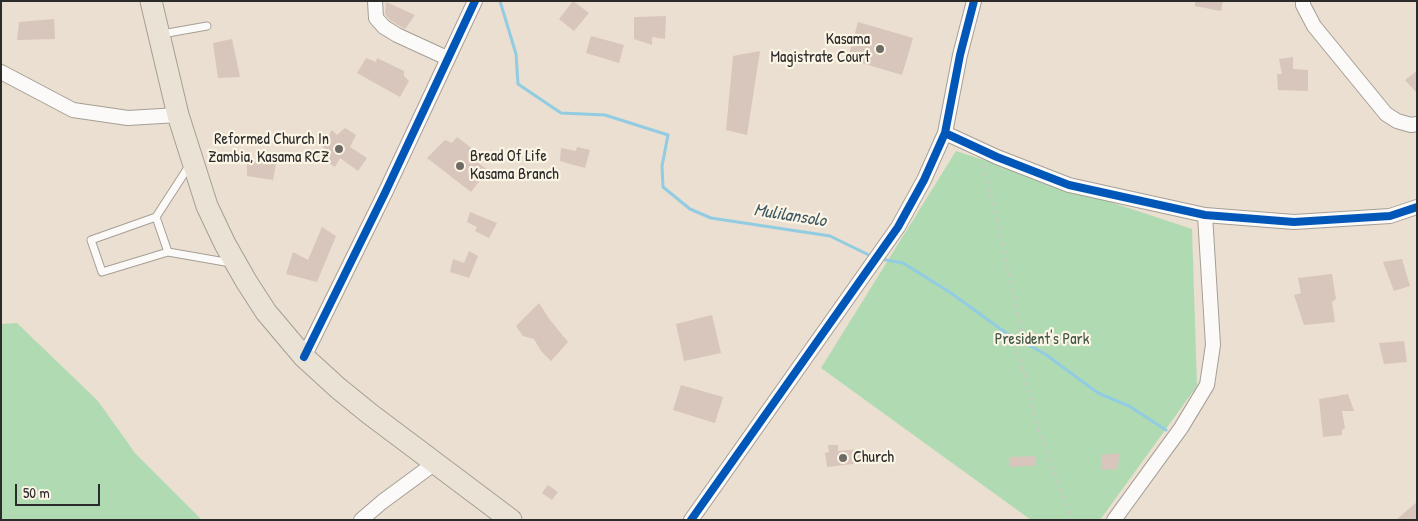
<!DOCTYPE html>
<style>
body{margin:0}
#map{position:relative;width:1418px;height:521px;overflow:hidden;background:#eadfd0;font-family:"Patrick Hand",sans-serif}
canvas{display:block}
.frame{position:absolute;inset:0;border:2px solid #2b2b2b;pointer-events:none}
.scale{position:absolute;left:15px;top:484px;width:85px;height:22px;box-sizing:border-box;border:2px solid #2b2b2b;border-top:0;padding-left:6px;font-size:15px;line-height:18px;white-space:nowrap;color:#2b2b2b;-webkit-text-stroke:4px #fcf5e5;paint-order:stroke}
</style>
<div id="map">
<canvas width="1418" height="521"></canvas>
<div class="frame"></div>
<div class="scale">50 m</div>
</div>
<script>
const context = document.querySelector('canvas').getContext('2d');
context.lineJoin = 'round';
function fillPath(path, color) { context.fillStyle = color; context.fill(path, 'evenodd'); }
const shape = rows => new Path2D(rows.map(r => 'M' + r).join(''));
function stroke(path, color, width, dash) { context.strokeStyle = color; context.lineWidth = width; context.lineCap = dash ? 'butt' : 'round'; context.setLineDash(dash || []); context.stroke(path); }
function write(font, color, halo, rows, align = 'center') {
  context.font = font + ' "Patrick Hand",sans-serif'; context.lineWidth = 4.5; context.setLineDash([]); context.textBaseline = 'middle'; context.strokeStyle = halo; context.fillStyle = color; for (const [text, x, y, turn = 0] of rows) {
    context.save(); context.translate(x, y); context.rotate((+turn || 0) * Math.PI / 180); context.textAlign = isNaN(turn) ? turn : align; if (halo) context.strokeText(text, 0, 0); context.fillText(text, 0, 0); context.restore();
  }
}
fillPath(shape([
 [956,151,1192,229,1197,386,1100,520,1031,520,821,368],
 [17,323,98,401,135,453,202,520,1,520,1,324]
]), '#b0dbb2');
stroke(shape([
 [500,1,516,54,518,84,561,113,605,115,668,135,662,166,663,187,690,209,711,218,830,236,873,257],
 [881,259,903,263,951,293,1006,333,1045,354,1098,393,1129,406,1166,430]
]), '#92cce2', 3);
fillPath(shape([
 [573,1,589,13,574,31,559,19],
 [1195,1,1223,1,1221,11,1195,6],
 [386,2,415,15,405,29,390,20,385,14],
 [666,16,665,39,652,37,652,45,634,39,634,17],
 [54,19,55,39,17,40,19,22],
 [858,22,913,38,902,75,848,59],
 [591,36,624,45,619,63,586,53],
 [232,39,240,77,218,78,213,43],
 [760,51,747,135,726,130,733,56],
 [1293,57,1293,69,1308,70,1308,91,1278,90,1277,74,1282,74,1279,59],
 [366,58,376,62,377,58,404,71,404,76,409,81,400,97,357,73],
 [1417,71,1417,93,1405,80],
 [345,128,356,135,350,147,367,158,358,171,340,158,335,167,323,159,326,150,322,146,332,130,337,135],
 [457,137,483,157,477,162,488,170,471,192,427,158,445,140,452,143],
 [577,147,590,150,585,168,560,161,561,148,576,151],
 [247,161,276,164,273,180,247,176],
 [470,212,497,223,489,238,475,231,477,227,467,222],
 [322,227,336,236,317,282,286,274,293,252,308,260],
 [469,251,478,256,469,278,450,272,453,259,464,263],
 [1402,259,1410,286,1394,291,1383,262],
 [1332,274,1336,299,1332,302,1335,322,1304,325,1294,295,1301,293,1298,278],
 [539,303,550,320,568,342,551,361,541,351,534,339,523,336,516,326],
 [712,315,721,353,684,361,676,324],
 [1404,341,1407,362,1384,364,1379,343],
 [681,385,723,397,715,423,673,410],
 [1348,394,1354,411,1342,411,1345,428,1342,430,1342,435,1323,437,1319,399],
 [828,445,838,445,838,451,860,449,861,463,827,467,825,453,829,452],
 [1119,453,1118,469,1101,470,1101,455],
 [1035,456,1035,466,1010,467,1010,457],
 [548,485,558,492,552,500,542,493],
 [1417,502,1417,520,1396,520]
]), '#d8c5bb');
const service = shape([
 [162,34,207,26],
 [189,166,156,217,91,240,102,272,168,252,231,263],
 [156,217,168,252]
]);
const minor = shape([
 [375,1,376,18,384,27,397,35,447,58],
 [1303,1,1303,5,1314,26,1386,114,1397,121,1411,125,1417,124],
 [1,72,73,110,128,118,178,115],
 [945,133,997,157,1069,185,1205,215,1294,222,1390,216,1417,207],
 [304,357,385,193,475,1],
 [361,520,382,502,435,463],
 [691,520,898,227,924,180,945,133,960,55,974,1],
 [1114,520,1181,428,1207,385,1213,345,1205,215]
]);
const primary = shape([
 [151,1,178,115,207,206,225,244,246,281,266,312,304,357,338,388,370,414,511,520]
]);
stroke(service, '#a59f96', 9);
stroke(minor, '#a59f96', 16);
stroke(primary, '#a59f96', 23);
stroke(shape([
 [983,164,996,215,1021,329,1016,350,1025,375,1035,420,1072,520]
]), '#cbc7c4', 2, [4, 4]);
stroke(service, '#fcfaf8', 7);
stroke(minor, '#fcfaf8', 14);
stroke(primary, '#eae2d5', 21);
stroke(shape([
 [945,133,997,157,1069,185,1205,215,1294,222,1390,216,1417,207],
 [304,357,385,193,475,1],
 [691,520,898,227,924,180,945,133,960,55,974,1]
]), '#0057b8', 8);
for (const [x, y, r, color] of [
 [880,49,5,"#6e6a65"],
 [339,149,5,"#6e6a65"],
 [460,166,5,"#6e6a65"],
 [843,458,5,"#6e6a65"]
]) { const dot = new Path2D(); dot.arc(x, y, r, 0, 2 * Math.PI); context.fillStyle = color; context.fill(dot); stroke(dot, '#fcf5e5', 2); }
write('16px', '#2b2b2b', '#fcf5e5', [
 ["Kasama",870,40],
 ["Magistrate Court",870,58],
 ["Reformed Church In",329,140],
 ["Zambia, Kasama RCZ",329,158],
 ["Bread Of Life",470,157,"left"],
 ["Kasama Branch",470,175,"left"],
 ["Church",853,458,"left"]
], 'right');
write('16px', '#405647', '#fcf5e5', [
 ["President's Park",1042,340]
]);
write('italic 18px', '#3e5964', '#fcf5e5', [
 ["Mulilansolo",790,216,9]
]);
</script>
